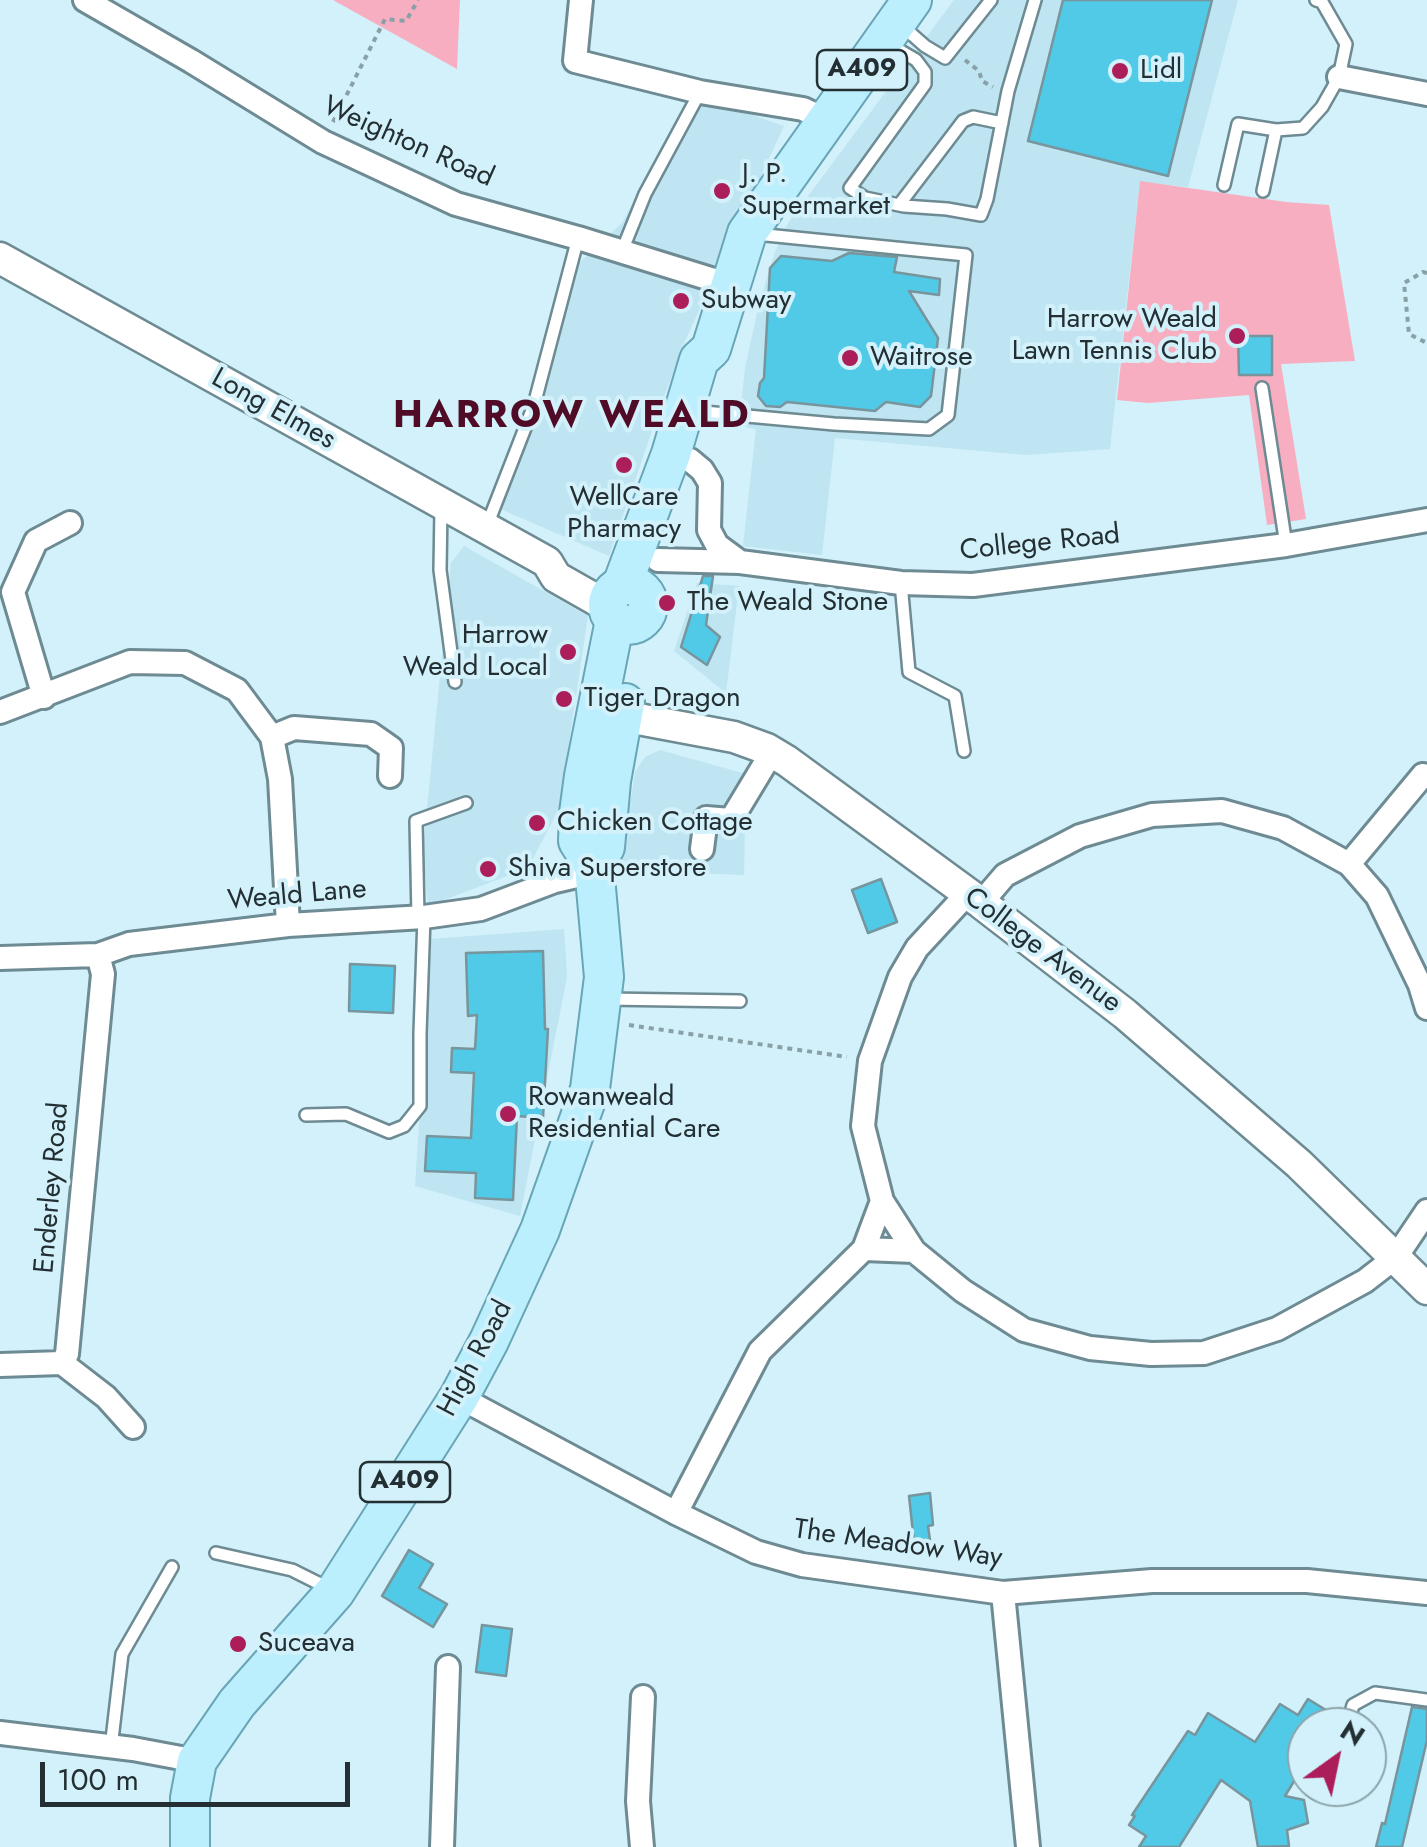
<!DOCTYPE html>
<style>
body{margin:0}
#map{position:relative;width:1427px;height:1847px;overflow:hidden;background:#d2f1fa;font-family:Jost,sans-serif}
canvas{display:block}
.north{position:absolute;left:1287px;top:1707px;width:100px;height:100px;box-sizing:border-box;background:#d2f1fa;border:2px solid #8ca3aa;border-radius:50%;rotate:33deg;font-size:28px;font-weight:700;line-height:40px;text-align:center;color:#232f33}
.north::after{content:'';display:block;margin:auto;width:35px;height:45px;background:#ac1e5a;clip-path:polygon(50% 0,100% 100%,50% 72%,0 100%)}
.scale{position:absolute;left:40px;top:1762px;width:310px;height:45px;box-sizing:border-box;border:5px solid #232f33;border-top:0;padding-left:12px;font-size:30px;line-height:35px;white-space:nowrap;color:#232f33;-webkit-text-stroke:8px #d2f1fa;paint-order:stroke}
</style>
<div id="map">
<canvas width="1427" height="1847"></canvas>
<div class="north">N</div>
<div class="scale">100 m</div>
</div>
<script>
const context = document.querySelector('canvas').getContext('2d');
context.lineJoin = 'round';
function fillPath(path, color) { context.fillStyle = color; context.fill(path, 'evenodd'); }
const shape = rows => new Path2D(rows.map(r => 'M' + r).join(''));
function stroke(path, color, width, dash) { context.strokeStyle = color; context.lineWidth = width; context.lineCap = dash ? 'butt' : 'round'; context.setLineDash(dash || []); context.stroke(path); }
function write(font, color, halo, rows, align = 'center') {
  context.font = font + ' Jost,sans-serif'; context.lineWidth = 8; context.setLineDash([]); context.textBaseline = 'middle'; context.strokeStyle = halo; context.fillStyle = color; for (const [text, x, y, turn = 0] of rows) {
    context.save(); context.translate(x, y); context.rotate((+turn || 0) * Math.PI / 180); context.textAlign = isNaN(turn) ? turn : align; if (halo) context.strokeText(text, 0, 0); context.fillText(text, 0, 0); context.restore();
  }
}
fillPath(shape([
 [954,0,1238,0,1188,187,1140,182,1110,449,1026,455,835,438,822,555,743,546,756,429,739,426,745,368,759,304,775,252,788,223],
 [695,95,784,126,685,341,663,399,609,556,498,508,577,265,622,223],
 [464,546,588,616,559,809,528,868,428,906,423,850,451,563],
 [697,583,739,586,726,693,674,651],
 [660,750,746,774,744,875,620,870,635,772,645,757],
 [564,929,567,977,520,1216,415,1186,431,939]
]), '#bee5f1');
fillPath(shape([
 [333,0,460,0,457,69],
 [1140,181,1286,202,1329,205,1355,361,1281,364,1306,519,1267,525,1249,395,1148,403,1117,400]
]), '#f7aec1');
const building = shape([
 [1063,0,1212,0,1168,176,1028,141,1063,0],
 [849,253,897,257,894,272,940,279,939,295,909,291,938,338,931,396,920,407,886,402,875,411,787,402,780,407,766,406,758,396,760,383,764,378,770,268,781,256,832,261,849,253],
 [1238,336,1272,336,1272,375,1239,375,1238,336],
 [703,576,713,576,706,625,720,637,707,665,681,647,703,576],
 [881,879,897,922,868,933,852,890,881,879],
 [543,951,545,1029,548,1029,543,1118,517,1116,513,1200,475,1198,476,1173,425,1171,427,1136,471,1138,474,1073,451,1072,452,1048,475,1049,477,1015,468,1016,466,953,543,951],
 [350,964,395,966,393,1013,349,1011,350,964],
 [930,1493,933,1525,928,1526,930,1540,914,1542,909,1496,930,1493],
 [409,1550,433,1564,419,1588,447,1604,433,1627,382,1596,409,1550],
 [482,1625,512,1629,506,1676,476,1672,482,1625],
 [1308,1699,1334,1715,1327,1727,1307,1727,1307,1760,1285,1796,1304,1800,1308,1823,1287,1830,1289,1846,1258,1847,1250,1801,1221,1780,1179,1847,1139,1847,1146,1836,1129,1825,1135,1816,1132,1815,1188,1731,1195,1735,1208,1713,1255,1742,1280,1704,1298,1715,1308,1699],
 [1412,1707,1427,1709,1427,1740,1402,1847,1376,1847,1382,1823,1385,1824,1412,1707]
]);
fillPath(building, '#51cae7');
stroke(building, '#78959d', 2.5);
const service = shape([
 [900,24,925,46,945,58,991,0],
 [887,43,916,60,925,72,925,84,850,188,865,198,904,206,947,209,981,215,987,199,1008,91,1035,0],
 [1224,185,1238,124,1276,130,1303,128,1322,107,1339,77,1346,44,1322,2,1316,0],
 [1263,191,1276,130],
 [899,205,963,121,973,117,1002,123],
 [622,251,645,194,700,92],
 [1262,388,1286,545],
 [704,412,834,424,929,429,948,415,966,255,756,234],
 [441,508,440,570,455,682],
 [486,528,534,405,578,238],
 [901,583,909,672,955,696,964,751],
 [418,917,416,821,466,803],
 [606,999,740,1001],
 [306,1115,346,1114,389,1132,404,1126,420,1106,420,1033,424,917],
 [216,1553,292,1570,332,1590],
 [1347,1727,1353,1705,1375,1693,1427,1700],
 [111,1748,122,1654,172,1567]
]);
const minor = shape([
 [85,0,191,61,323,142,456,204,578,238,730,285],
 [581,0,575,61,700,92,803,109,826,120],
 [1339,77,1427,94],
 [671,454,690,460,702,470,710,483,709,530,717,545,740,562],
 [658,560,740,562,901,583,973,585,1286,545,1427,520],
 [44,697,13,592,36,541,70,523],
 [0,712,130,662,185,663,237,690,272,737,280,779,288,925],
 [272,737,294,728,371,734,391,748,390,776],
 [702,849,706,818,731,820,772,752],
 [1349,864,1423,775],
 [967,894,917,948,900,977,870,1061,863,1126,882,1201,914,1251,963,1291,1024,1330,1090,1348,1151,1354,1204,1353,1277,1329,1365,1281,1396,1257,1427,1211],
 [981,903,1005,875,1080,836,1152,815,1222,811,1283,828,1349,864,1377,896,1420,985,1427,1008],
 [0,958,98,955,129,944,288,925,424,917,481,909,555,881,594,872],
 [864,1249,914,1251],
 [62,1363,106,1397,133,1427],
 [0,1365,62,1363,67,1354,103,974,98,955],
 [459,1397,676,1513,756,1552,802,1565,1003,1593,1152,1581,1307,1581,1427,1593],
 [676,1513,760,1351,864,1249,882,1201],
 [1003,1593,1028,1847],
 [0,1733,133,1749,197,1761],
 [442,1847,448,1667],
 [642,1847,638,1801,643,1697]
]);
const tertiary = shape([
 [0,258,547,562,556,577,607,606],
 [601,712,734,737,767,749,787,761,981,903,1125,1014,1299,1164,1427,1289]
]);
const primary = shape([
 [622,585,671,454,699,360,711,349,747,233,912,0],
 '608 605a20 20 0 1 1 40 0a20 20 0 1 1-40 0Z',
 [594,866,605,847,611,781,625,703],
 [190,1847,190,1798,197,1761,237,1703,335,1592,459,1397,489,1341,540,1230,590,1089,604,977,594,866,578,841,579,813,584,776,615,620]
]);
stroke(service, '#6e8a93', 16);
stroke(minor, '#6e8a93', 28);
stroke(tertiary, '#6e8a93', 35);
stroke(primary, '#68a5b6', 42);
stroke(shape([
 [965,60,979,71,982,81,993,87],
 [333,122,385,19,406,21,418,0],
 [1427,273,1423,272,1404,283,1409,334,1427,343],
 [629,1025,847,1057]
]), '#89a0a7', 4, [5, 5]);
stroke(service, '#fff', 11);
stroke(minor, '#fff', 22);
stroke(tertiary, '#fff', 30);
stroke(primary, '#bbeffd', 38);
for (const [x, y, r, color] of [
 [1120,71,10,"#ac1e5a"],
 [722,191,10,"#ac1e5a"],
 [681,301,10,"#ac1e5a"],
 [1237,336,10,"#ac1e5a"],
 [850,358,10,"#ac1e5a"],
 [624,465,10,"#ac1e5a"],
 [667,603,10,"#ac1e5a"],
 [568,652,10,"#ac1e5a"],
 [564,699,10,"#ac1e5a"],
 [537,823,10,"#ac1e5a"],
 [488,869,10,"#ac1e5a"],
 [508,1114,10,"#ac1e5a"],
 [238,1644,10,"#ac1e5a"]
]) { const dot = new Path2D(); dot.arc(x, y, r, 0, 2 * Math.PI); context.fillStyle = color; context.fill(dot); stroke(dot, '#d2f1fa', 4); }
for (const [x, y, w] of [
 [862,70,90],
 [405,1482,90]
]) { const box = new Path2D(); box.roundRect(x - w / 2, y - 20, w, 40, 8); context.fillStyle = '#d2f1fa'; context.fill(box); stroke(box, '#232f33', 2.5); }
write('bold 25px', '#232f33', null, [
 ["A409",862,70],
 ["A409",405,1482]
]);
write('28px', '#232f33', '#d2f1fa', [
 ["Lidl",1140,71],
 ["J. P.",742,175],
 ["Supermarket",742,207],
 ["Subway",701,301],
 ["Harrow Weald",1217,320,"right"],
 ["Lawn Tennis Club",1217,352,"right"],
 ["Waitrose",870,358],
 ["WellCare",624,498,"center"],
 ["Pharmacy",624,530,"center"],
 ["The Weald Stone",687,603],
 ["Harrow",548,636,"right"],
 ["Weald Local",548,668,"right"],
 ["Tiger Dragon",584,699],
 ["Chicken Cottage",557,823],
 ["Shiva Superstore",508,869],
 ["Rowanweald",528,1098],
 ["Residential Care",528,1130],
 ["Suceava",258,1644]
], 'left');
write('28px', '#232f33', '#d2f1fa', [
 ["Weighton Road",408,143,24],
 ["Long Elmes",273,410,29],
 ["College Road",1040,544,-6],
 ["Weald Lane",297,896,-5],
 ["College Avenue",1042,951,37],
 ["Enderley Road",53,1188,-85],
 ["High Road",476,1359,-62],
 ["The Meadow Way",898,1545,8]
]);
context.letterSpacing = '2.5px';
write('bold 38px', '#500c27', '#d2f1fa', [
 ["HARROW WEALD",572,418]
]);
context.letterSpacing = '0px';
</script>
